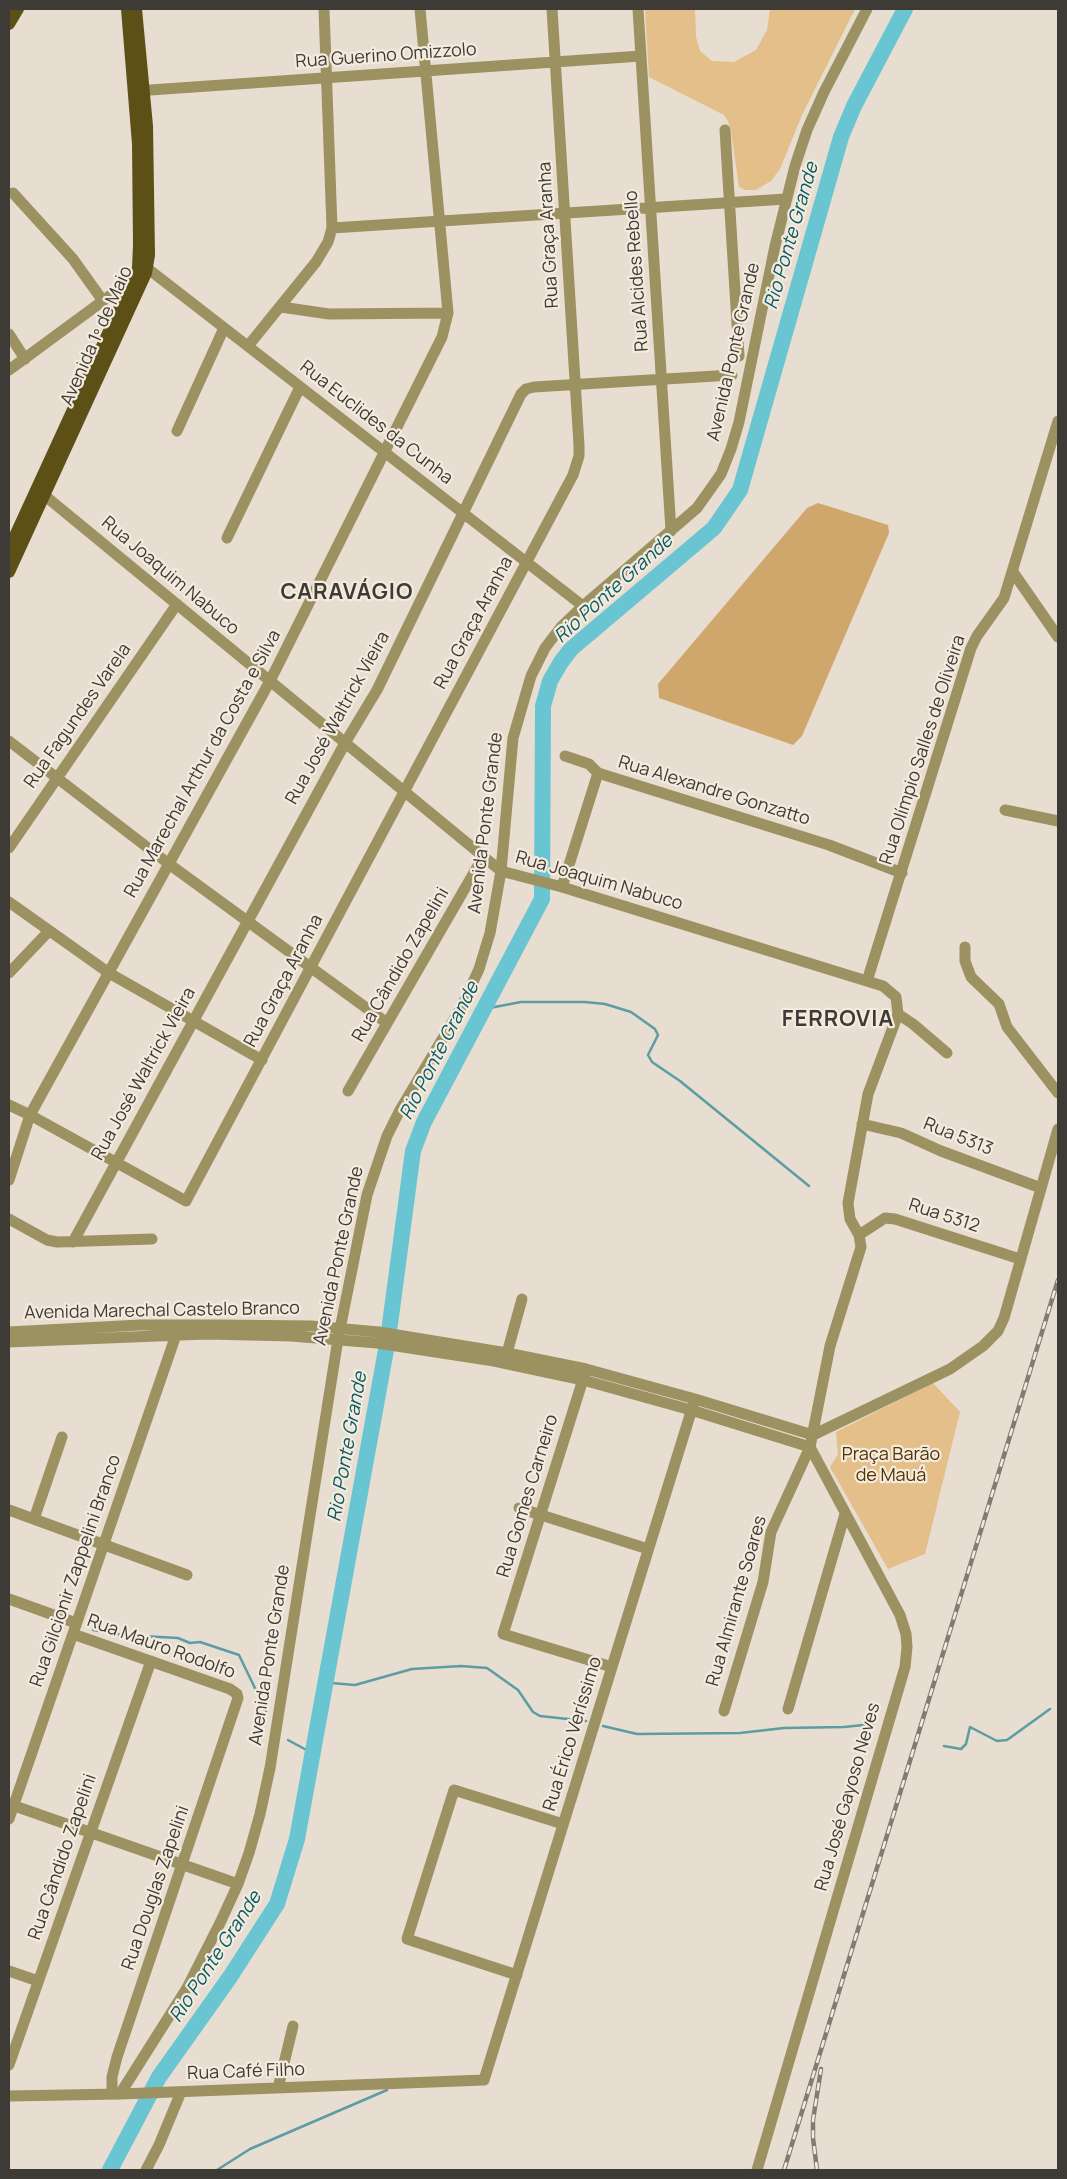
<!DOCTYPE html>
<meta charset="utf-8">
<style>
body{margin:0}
#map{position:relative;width:1067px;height:2179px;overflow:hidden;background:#e7ddd0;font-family:Manrope,sans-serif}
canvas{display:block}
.frame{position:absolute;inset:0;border:10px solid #3e3b36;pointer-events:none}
</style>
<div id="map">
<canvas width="1067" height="2179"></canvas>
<div class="frame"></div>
</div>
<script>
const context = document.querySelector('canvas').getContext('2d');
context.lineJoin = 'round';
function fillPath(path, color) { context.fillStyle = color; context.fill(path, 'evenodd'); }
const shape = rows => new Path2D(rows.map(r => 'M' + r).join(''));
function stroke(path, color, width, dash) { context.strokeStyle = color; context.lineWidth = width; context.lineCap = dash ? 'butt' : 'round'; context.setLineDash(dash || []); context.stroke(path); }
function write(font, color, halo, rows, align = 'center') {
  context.font = font + ' Manrope,sans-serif'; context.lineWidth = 4.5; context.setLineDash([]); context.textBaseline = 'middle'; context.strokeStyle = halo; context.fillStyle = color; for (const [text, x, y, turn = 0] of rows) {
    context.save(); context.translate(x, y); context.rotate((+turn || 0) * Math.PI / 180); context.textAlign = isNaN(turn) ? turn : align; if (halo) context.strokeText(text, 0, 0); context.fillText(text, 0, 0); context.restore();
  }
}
fillPath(shape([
 [645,9,695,9,696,37,700,51,712,61,734,62,756,50,767,30,770,9,855,9,802,115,780,169,771,181,756,190,745,190,739,187,731,131,728,121,724,115,649,77],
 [933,1383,960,1412,925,1554,888,1569,830,1467,838,1454,836,1432]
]), '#e4bf89');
fillPath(shape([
 [818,503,888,525,889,533,802,736,793,745,659,698,658,684,807,508]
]), '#cfa76c');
stroke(shape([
 [484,1009,521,1002,585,1002,605,1004,631,1012,655,1029,658,1035,648,1055,652,1062,680,1081,809,1186],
 [93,1630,123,1635,178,1638,190,1643,200,1642,239,1655,266,1711],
 [324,1685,331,1683,355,1685,412,1669,461,1666,487,1668,518,1690,533,1712,540,1716,586,1721],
 [603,1726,637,1734,740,1733,784,1728,844,1727,873,1724],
 [288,1740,312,1753],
 [944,1746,961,1749,966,1744,970,1727,997,1741,1007,1740,1050,1709],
 [217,2170,250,2149,387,2090]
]), '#5c9ca3', 2.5);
stroke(shape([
 [110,2170,159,2077,230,1977,277,1904,297,1839,388,1339,413,1151,424,1122,542,899,543,706,550,681,561,662,571,649,714,528,740,490,841,137,854,106,905,9]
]), '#69c5d2', 16);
stroke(shape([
 [638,9,671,531],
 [136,91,641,56],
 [725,130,739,356],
 [13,193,73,259,103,301],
 [332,228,786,199],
 [147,268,583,606],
 [281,307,329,314,448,313],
 [9,334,25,359],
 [248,346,316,262,328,242,332,228,324,9],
 [9,370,134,278],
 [177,431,224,328],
 [38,490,501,871,562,887,883,986,896,997,898,1014,913,1024,947,1053],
 [227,538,300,387],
 [1013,572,1058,637],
 [9,741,169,864,387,1023],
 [565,756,589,764,598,773],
 [1005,810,1058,821],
 [9,848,177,604],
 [562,887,598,773,829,845,902,873],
 [9,902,109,973,262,1060],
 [965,947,965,961,971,977,999,1004,1007,1027,1058,1093],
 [9,973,49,931],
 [867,981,971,648,977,636,1004,598,1058,421],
 [348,1091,483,857],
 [9,1105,30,1115,186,1201,573,475,579,456,579,445,552,9],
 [862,1124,901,1133,941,1151,1041,1188],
 [9,1180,30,1115,270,681,442,337,448,313,420,9],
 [9,1219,47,1240,57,1242,152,1239],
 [859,1235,885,1218,895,1219,1020,1259],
 [73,1242,345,743,377,690,521,394,526,389,534,387,732,375],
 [9,1332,140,1325,218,1325,311,1326,379,1332,507,1353,586,1369,695,1399,813,1435],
 [9,1342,206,1334,291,1336,377,1343,494,1361,583,1380,691,1410,810,1447],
 [507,1353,522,1299],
 [585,1373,503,1634,612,1667],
 [813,1435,950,1369,983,1346,998,1331,1004,1318,1058,1129],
 [519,1508,648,1549],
 [9,1510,187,1575],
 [34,1519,62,1437],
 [9,1599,76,1623],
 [73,1634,230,1689,237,1694,238,1698,117,2057,112,2077,112,2094],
 [788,1709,845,1514],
 [724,1711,763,1582,771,1532,810,1447,830,1346,861,1247,859,1235,850,1219,848,1203,868,1094,898,1014],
 [9,1804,238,1884],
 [9,1819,176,1335,180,1331],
 [9,1971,38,1981],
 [517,1975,407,1939,454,1790,563,1824],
 [9,2065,151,1661],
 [278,2088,293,2026],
 [120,2094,187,1988,220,1923,238,1884,249,1853,260,1814,270,1768,338,1339,367,1195,387,1136,400,1110,462,1006,479,969,490,933,501,871,513,738,531,676,545,648,561,627,583,606,697,508,721,474,731,449,739,422,775,246,795,166,807,130,824,92,867,9],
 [9,2096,120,2094,484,2080,695,1399],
 [146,2170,159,2145,181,2092],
 [757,2170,905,1667,907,1647,906,1634,900,1615,810,1447]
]), '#9c9161', 11);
stroke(shape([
 [9,24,18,9],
 [9,549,138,268,139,245,138,144,127,9],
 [9,572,146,273,149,255,147,126,136,9]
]), '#5d5017', 12);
const rail = shape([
 [784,2170,1058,1280],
 [817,2170,813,2138,813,2120,821,2069]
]);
stroke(rail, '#817b73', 4.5);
stroke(rail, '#f4eadd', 2.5, [8]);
write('18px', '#3e3b36', '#f4eadd', [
 ["Rua Guerino Omizzolo",386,56,-4],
 ["Rua Graça Aranha",549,235,-93],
 ["Rua Alcides Rebello",637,271,-94],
 ["Avenida 1º de Maio",97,336,-66],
 ["Avenida Ponte Grande",734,352,-77],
 ["Rua Euclides da Cunha",376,423,38],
 ["Rua Joaquim Nabuco",170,576,40],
 ["Rua Graça Aranha",474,623,-62],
 ["Rua Fagundes Varela",78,716,-55],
 ["Rua José Waltrick Vieira",338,718,-61],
 ["Rua Olímpio Salles de Oliveira",923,750,-72],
 ["Rua Marechal Arthur da Costa e Silva",203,764,-61],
 ["Rua Alexandre Gonzatto",714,791,17],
 ["Avenida Ponte Grande",486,823,-83],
 ["Rua Joaquim Nabuco",599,881,16],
 ["Rua Cândido Zapelini",401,965,-60],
 ["Rua Graça Aranha",284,981,-62],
 ["Rua José Waltrick Vieira",144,1074,-61],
 ["Rua 5313",958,1137,22],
 ["Rua 5312",944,1216,18],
 ["Avenida Ponte Grande",339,1256,-78],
 ["Avenida Marechal Castelo Branco",162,1311,-1],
 ["Rua Gomes Carneiro",528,1496,-73],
 ["Rua Gilcionir Zappelini Branco",76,1571,-71],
 ["Rua Almirante Soares",737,1601,-74],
 ["Rua Mauro Rodolfo",161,1647,20],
 ["Avenida Ponte Grande",270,1655,-81],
 ["Rua Érico Veríssimo",573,1734,-73],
 ["Rua José Gayoso Neves",848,1797,-74],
 ["Rua Cândido Zapelini",63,1857,-71],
 ["Rua Douglas Zapelini",156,1888,-71],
 ["Rua Café Filho",246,2072,-2]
]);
write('18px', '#4f3401', '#f4eadd', [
 ["Praça Barão",891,1455],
 ["de Mauá",891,1476]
]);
write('italic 19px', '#065b64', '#f4eadd', [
 ["Rio Ponte Grande",792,236,-74],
 ["Rio Ponte Grande",614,589,-42],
 ["Rio Ponte Grande",440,1051,-63],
 ["Rio Ponte Grande",348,1447,-80],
 ["Rio Ponte Grande",216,1957,-57]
]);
context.letterSpacing = '1px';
write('bold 22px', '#3e3b36', '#f4eadd', [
 ["CARAVÁGIO",347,593],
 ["FERROVIA",838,1020]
]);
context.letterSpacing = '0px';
</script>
